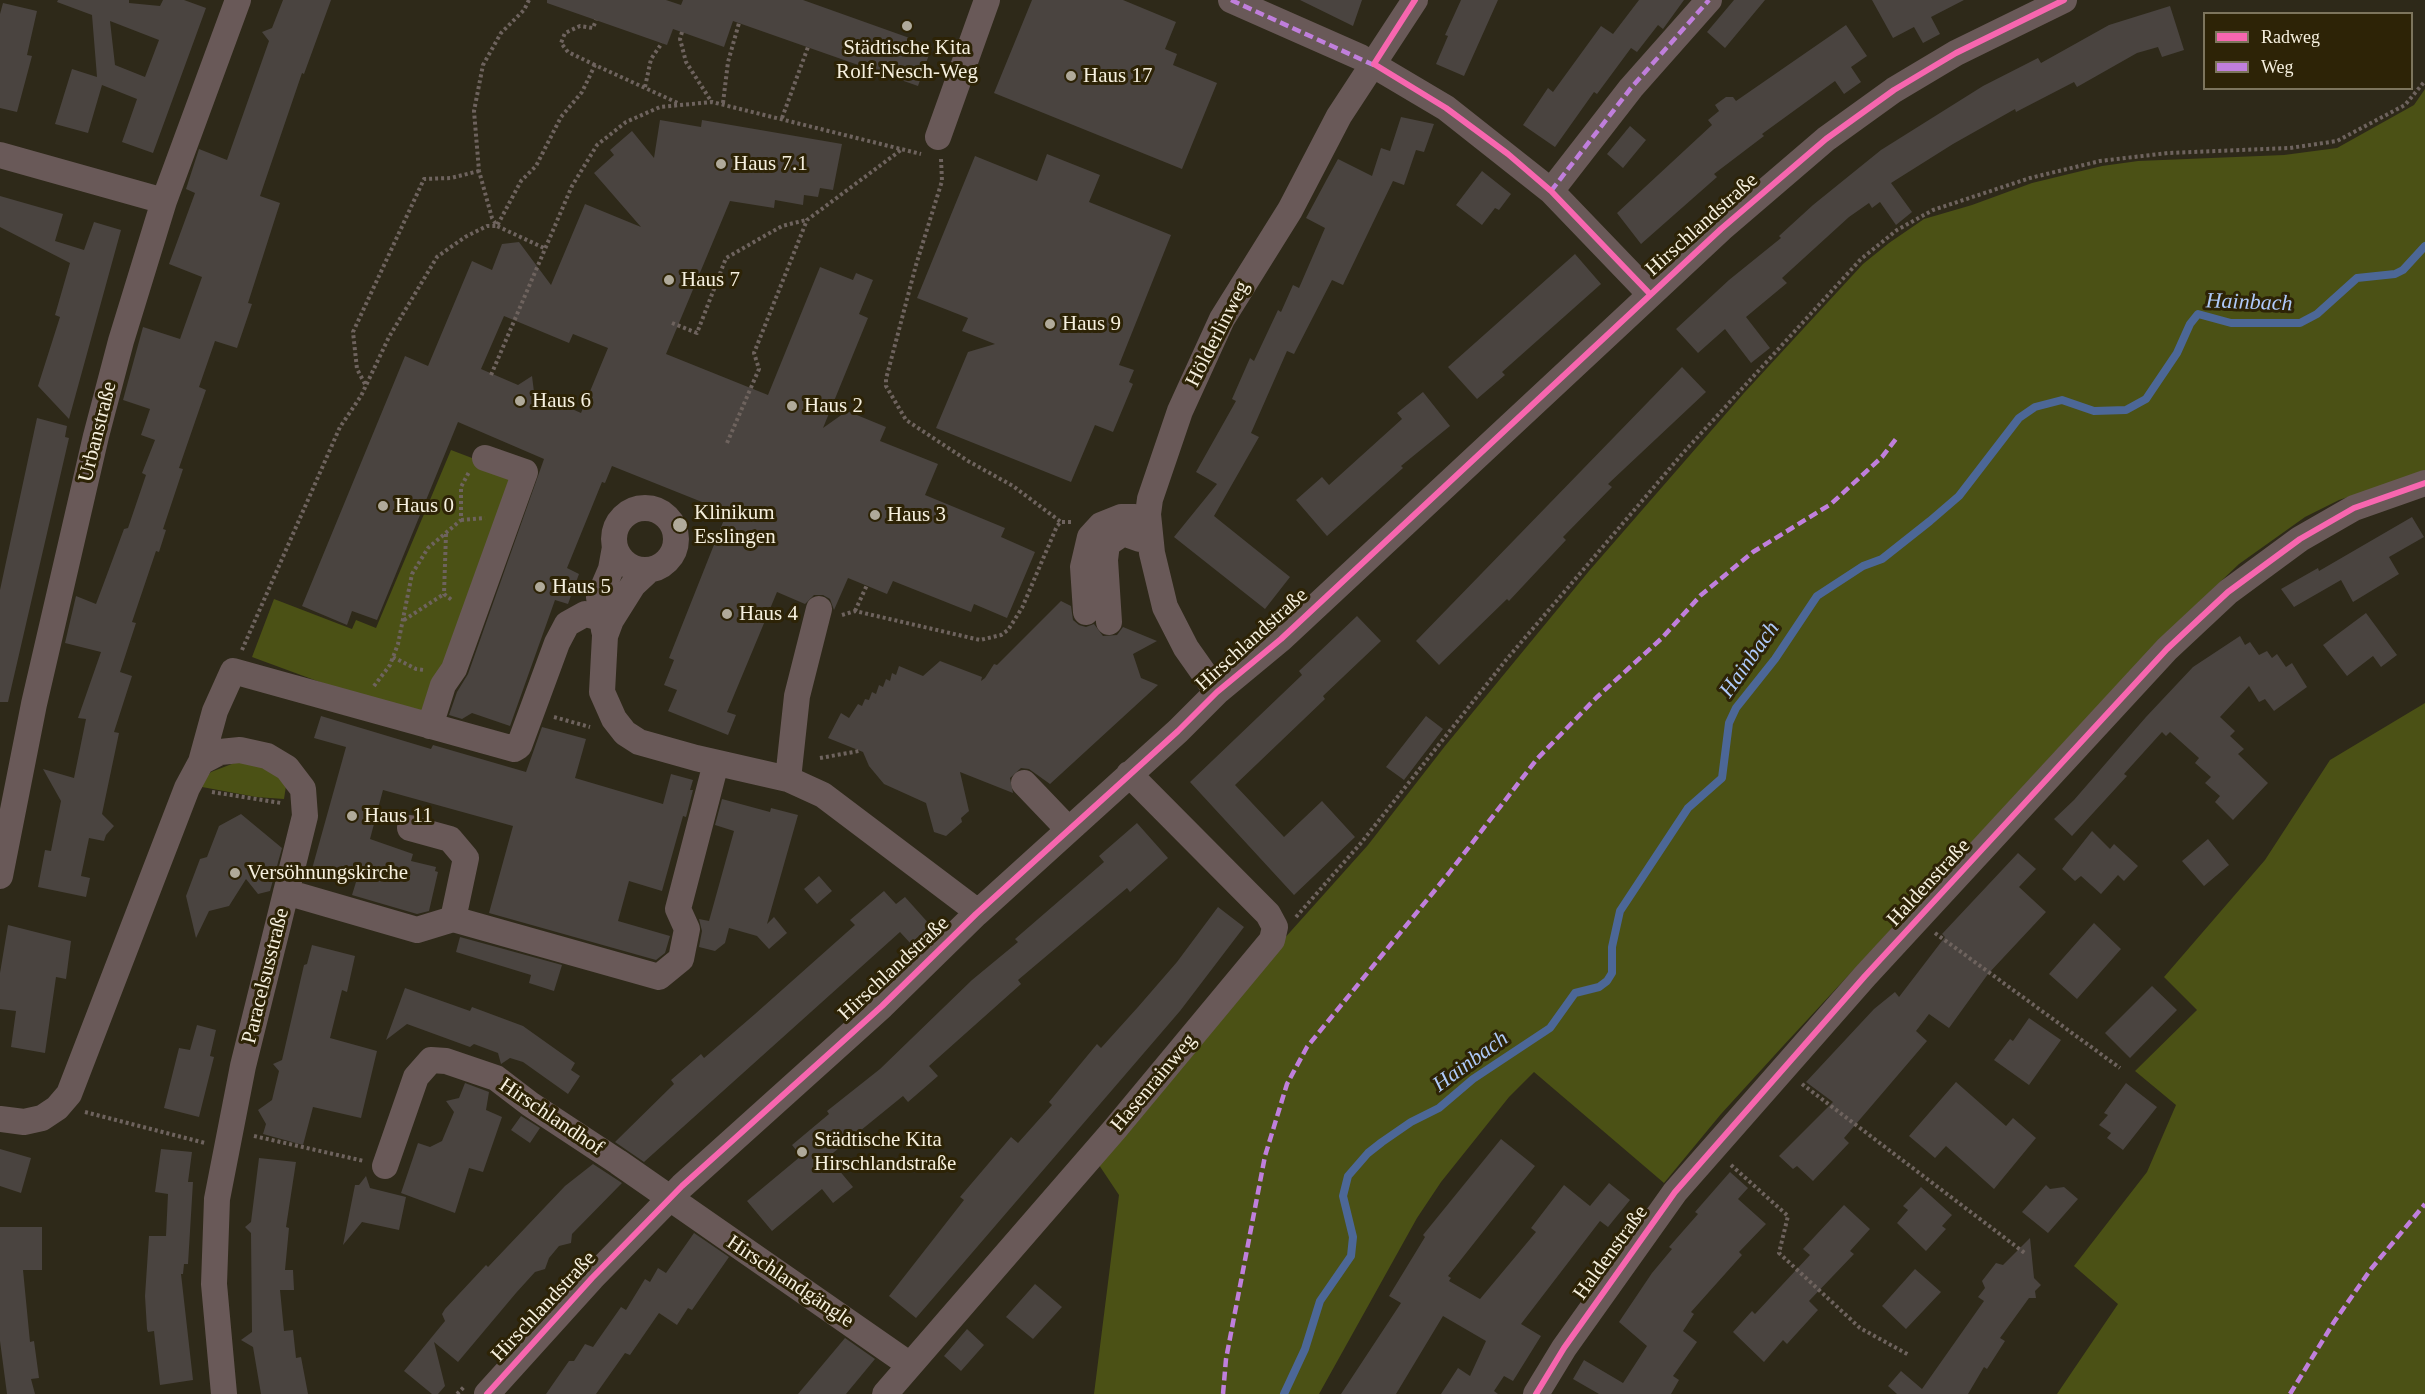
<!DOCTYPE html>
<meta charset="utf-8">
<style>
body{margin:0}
#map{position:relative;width:2425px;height:1394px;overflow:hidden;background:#2e2919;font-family:Georgia,serif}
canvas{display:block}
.legend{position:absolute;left:2203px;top:12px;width:210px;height:78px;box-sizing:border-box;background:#2d2306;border:2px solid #7d755d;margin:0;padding:8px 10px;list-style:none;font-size:18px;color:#f6f0df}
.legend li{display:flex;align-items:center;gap:12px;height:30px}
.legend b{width:30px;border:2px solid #7d755d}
</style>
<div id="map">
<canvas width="2425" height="1394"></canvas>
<ul class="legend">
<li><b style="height:8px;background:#f766af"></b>Radweg</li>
<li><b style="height:8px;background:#c07fdc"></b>Weg</li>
</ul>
</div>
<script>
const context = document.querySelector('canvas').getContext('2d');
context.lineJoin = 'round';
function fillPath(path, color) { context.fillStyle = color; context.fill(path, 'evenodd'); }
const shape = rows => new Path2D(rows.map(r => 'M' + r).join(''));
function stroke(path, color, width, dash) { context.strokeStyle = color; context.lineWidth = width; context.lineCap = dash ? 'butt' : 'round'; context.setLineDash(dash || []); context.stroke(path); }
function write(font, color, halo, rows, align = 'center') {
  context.font = font + ' Georgia,serif'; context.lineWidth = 6; context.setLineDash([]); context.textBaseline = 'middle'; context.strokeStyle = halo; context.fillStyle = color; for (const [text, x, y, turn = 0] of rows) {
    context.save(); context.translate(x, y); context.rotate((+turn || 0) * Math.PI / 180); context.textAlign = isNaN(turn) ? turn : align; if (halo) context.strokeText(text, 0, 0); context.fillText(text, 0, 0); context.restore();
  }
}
fillPath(shape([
 [2425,89,2425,472,2339,500,2305,517,2239,564,2157,642,1783,1046,1721,1114,1664,1183,1534,1072,1509,1097,1441,1182,1417,1218,1319,1394,1094,1394,1119,1195,1099,1165,1274,950,1368,845,1445,746,1589,571,1744,393,1863,264,1889,243,1924,219,1972,205,2032,183,2102,166,2138,161,2284,155,2337,148,2414,105],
 [451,450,514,474,425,716,347,692,252,657,274,599,352,629,356,620,376,628],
 [2425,703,2425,1394,2057,1394,2118,1304,2074,1266,2147,1172,2176,1105,2135,1071,2197,1010,2164,977,2265,860,2330,760],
 [237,762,258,764,276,774,286,786,284,799,256,797,202,787,200,784,211,772]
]), '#4b5115');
stroke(shape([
 [1284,1394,1305,1349,1320,1301,1351,1256,1353,1237,1343,1196,1348,1176,1368,1153,1382,1142,1411,1122,1439,1108,1473,1079,1550,1028,1575,993,1599,987,1607,981,1612,973,1612,947,1620,911,1688,808,1722,778,1729,723,1736,708,1775,659,1817,596,1863,566,1882,559,1930,521,1959,496,2019,418,2035,407,2062,400,2094,411,2126,410,2146,399,2177,353,2190,324,2198,314,2231,323,2300,323,2317,314,2357,278,2395,274,2403,270,2425,246]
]), '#4c6797', 8);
fillPath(shape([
 [58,0,129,0,129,3,160,6,163,0,184,0,206,8,153,153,122,142,137,99,102,85,88,133,55,124,72,69,97,77,92,15,57,2],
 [110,21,159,40,145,77,115,65],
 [283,0,331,0,304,74,302,73,260,196,280,203,248,303,252,304,237,348,215,341,199,387,206,390,179,468,183,469,163,529,166,530,159,552,156,551,132,622,136,623,120,672,132,676,114,732,119,733,102,814,114,826,106,835,104,841,89,838,81,876,90,878,86,897,38,887,45,850,51,851,61,801,43,769,74,778,86,719,78,718,101,652,65,643,76,596,96,604,124,529,128,528,146,475,142,473,155,440,141,435,150,409,123,400,143,327,180,339,202,277,169,264,195,193,186,189,199,149,227,160,269,41,262,32,272,28],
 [547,0,666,0,681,5,683,0,803,0,932,46,918,86,733,21,724,47,673,29,667,45,547,3],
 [1032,0,1123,0,1176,22,1165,49,1177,54,1173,65,1217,83,1182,169,994,93],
 [1300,0,1362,0,1353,26],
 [1461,0,1498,0,1464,76,1436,64,1448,36,1445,35],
 [1639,0,1684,0,1663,29,1658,25,1637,52,1631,48,1597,94,1594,92,1555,147,1523,125,1548,88,1553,92,1601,26,1613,34],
 [1734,0,1765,0,1725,48,1707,32],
 [1872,0,1964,0,1931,17,1940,34,1923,43,1914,27,1893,38],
 [3,3,37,11,27,55,32,56,17,112,0,108,0,14],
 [2170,6,2184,50,2162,57,2158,47,2137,53,2077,87,2074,82,2016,112,2015,109,1953,144,1891,183,1912,212,1896,225,1880,202,1872,208,1869,203,1849,217,1782,278,1787,283,1746,317,1770,348,1751,363,1725,329,1698,353,1676,329,1729,280,1781,238,1779,236,1813,205,1881,150,1983,86,2038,58,2041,63,2109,25],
 [1846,25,1867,56,1851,67,1861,82,1844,94,1835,81,1762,134,1764,136,1714,174,1717,177,1641,244,1617,213,1712,125,1708,120,1719,111,1715,105,1726,97,1733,97,1736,101],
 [1401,117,1434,124,1424,152,1416,150,1404,185,1393,181,1343,285,1332,280,1294,354,1287,351,1251,433,1259,437,1214,516,1290,577,1265,609,1174,537,1217,484,1196,472,1236,401,1232,399,1250,358,1254,361,1278,310,1281,312,1293,285,1299,288,1325,228,1306,218,1327,179,1338,159,1372,176,1381,148,1390,151],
 [660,120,701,127,702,120,842,144,833,190,820,188,818,197,804,195,803,205,775,200,774,208,730,201,666,354,768,395,820,267,853,280,856,273,873,280,859,314,868,318,823,428,847,411,886,427,880,441,938,464,925,495,1005,528,1001,537,1035,552,1007,618,974,604,971,612,893,581,887,594,848,578,834,610,830,599,823,595,814,595,805,604,777,592,727,712,736,715,728,735,668,711,677,690,664,685,674,660,669,658,727,512,612,466,605,483,602,482,567,568,579,574,568,604,555,600,510,726,472,713,462,719,449,715,457,692,468,674,544,459,458,422,377,620,352,611,347,625,302,606,405,356,428,366,472,261,492,270,502,244,519,242,551,285,585,204,641,227,594,173,614,155,610,150,632,131,654,158],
 [504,316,569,343,573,334,608,348,581,413,534,392,532,376,518,385,481,369],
 [1630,126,1646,140,1623,168,1607,154],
 [1047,154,1100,175,1089,202,1171,235,1119,365,1134,370,1129,382,1133,384,1113,432,1095,425,1071,482,936,428,968,352,995,344,962,331,968,318,917,298,975,156,1037,181],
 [1482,171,1511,194,1499,210,1495,208,1482,225,1456,205],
 [0,196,63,214,55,241,84,250,94,222,121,230,69,419,38,386,60,317,55,315,70,263,0,227],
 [1575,254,1601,284,1502,372,1505,375,1477,399,1448,367],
 [1682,367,1706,392,1608,484,1612,487,1563,537,1566,540,1509,601,1507,599,1439,665,1416,641],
 [1423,392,1450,426,1401,466,1403,468,1327,536,1296,500,1322,477,1329,485,1402,419,1397,413],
 [37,418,67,426,65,437,69,438,8,702,0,702,0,590],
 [2412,517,2424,537,2389,557,2399,574,2353,602,2341,580,2294,607,2281,589,2318,568,2319,571],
 [1061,601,1071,606,1073,620,1079,625,1086,627,1094,624,1103,636,1117,635,1123,627,1157,641,1133,654,1141,678,1158,685,1050,784,1029,769,1021,768,1010,778,1013,793,960,772,969,811,961,818,962,822,946,836,934,832,926,803,884,784,869,766,863,752,828,738,841,713,849,718,858,704,862,706,865,699,869,700,872,692,876,694,879,685,883,687,886,679,890,681,892,673,896,675,899,666,923,676,940,661,982,677,981,681,985,678,994,664,997,665],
 [2366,613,2397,655,2381,667,2373,656,2347,676,2323,645],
 [1357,616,1381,641,1323,696,1325,699,1235,785,1284,837,1322,801,1355,837,1294,895,1190,782,1302,675,1299,671],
 [2240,636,2245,645,2250,642,2259,655,2267,651,2272,658,2277,654,2286,667,2292,663,2307,687,2274,711,2265,699,2259,702,2249,686,2220,717,2235,731,2230,736,2244,749,2238,754,2268,783,2233,820,2215,802,2220,796,2205,783,2211,777,2195,763,2199,758,2170,732,2166,736,2162,732,2124,774,2127,776,2072,836,2054,819,2074,800,2146,717,2193,667],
 [321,716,431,749,433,745,526,772,542,727,586,739,575,778,663,804,671,774,693,780,690,790,693,790,686,817,683,816,662,891,629,881,618,921,670,936,665,953,656,960,489,913,513,826,383,790,370,839,413,854,411,861,436,867,435,871,438,872,429,911,417,914,352,895,356,882,312,869,346,747,314,738],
 [1426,716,1443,729,1404,780,1386,767],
 [722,799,770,812,771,808,798,815,767,924,774,917,787,933,769,949,757,936,729,928,725,943,715,951,699,947,702,931,699,919,709,921,734,831,715,825],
 [241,814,282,848,270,891,258,894,246,879,229,906,209,911,196,938,186,896,200,859,207,857,219,826],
 [1137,823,1168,858,1130,892,1127,888,1018,980,1021,984,929,1066,938,1076,908,1102,903,1096,828,1157,853,1187,833,1203,822,1189,772,1231,747,1201,801,1156,792,1145,829,1114,827,1111,880,1069,972,980,1018,942,1015,939,1104,862,1099,856],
 [2092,831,2110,849,2114,844,2138,866,2124,881,2118,875,2101,894,2081,876,2075,881,2062,869],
 [2208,839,2229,865,2204,886,2182,861],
 [2018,853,2036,869,2019,887,2046,912,1988,974,1949,1028,1929,1014,1916,1031,1927,1041,1844,1138,1849,1143,1813,1181,1797,1166,1793,1169,1779,1156,1833,1102,1806,1082,1874,1009,1895,992,1899,997,1945,937,1942,934],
 [819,876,832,891,817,904,804,889],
 [884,891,896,904,905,897,931,926,911,944,900,932,644,1162,615,1142,674,1084,671,1080,701,1054,704,1058,755,1014,855,925,850,920],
 [1218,907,1244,927,1180,1011,916,1318,889,1296,964,1200,960,1197,1011,1137,1018,1143,1052,1105,1049,1102,1097,1044,1101,1048,1138,1007,1177,962],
 [2094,923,2121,949,2077,999,2049,974],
 [8,925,71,941,66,979,56,977,45,1053,11,1047,16,1011,0,1009,0,973],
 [460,937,562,965,554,991,529,983,531,975,456,952],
 [312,945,355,956,347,992,342,990,330,1038,377,1051,361,1118,313,1107,303,1145,263,1134,266,1124,258,1110,272,1100,279,1071,273,1064,282,1060,304,965,307,964],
 [2152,986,2177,1010,2130,1058,2105,1033],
 [405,988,470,1011,472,1007,523,1026,575,1063,571,1070,580,1076,568,1094,523,1062,510,1058,501,1064,498,1053,474,1044,470,1047,407,1024,386,1040],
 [2029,1018,2061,1040,2029,1085,1994,1060,2010,1039,2013,1041],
 [197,1025,216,1030,210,1056,214,1057,199,1117,164,1108,179,1048,190,1050],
 [1956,1082,2006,1126,2013,1118,2036,1138,1994,1189,1946,1146,1935,1158,1909,1136],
 [465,1083,489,1092,486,1110,502,1117,483,1172,469,1168,455,1213,401,1193,418,1143,430,1147,442,1141,454,1112,446,1101,459,1098],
 [2126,1083,2157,1107,2123,1150,2107,1138,2111,1133,2099,1125,2108,1115,2104,1113],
 [521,1116,540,1128,530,1143,511,1130],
 [1501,1139,1535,1166,1448,1276,1451,1278,1449,1281,1480,1299,1536,1232,1531,1228,1564,1185,1590,1206,1609,1183,1630,1200,1608,1227,1600,1221,1521,1324,1541,1336,1513,1381,1504,1376,1494,1391,1498,1394,1441,1394,1458,1368,1470,1376,1486,1341,1443,1316,1396,1394,1341,1394,1401,1303,1389,1296,1425,1237,1423,1235],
 [0,1149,31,1158,21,1193,0,1186],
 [161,1149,192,1152,188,1182,193,1182,188,1264,184,1264,183,1274,181,1274,193,1380,160,1385,154,1331,148,1332,147,1329,145,1296,149,1236,166,1236,168,1194,155,1192],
 [259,1158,296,1162,286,1227,289,1228,285,1270,293,1270,294,1290,280,1290,284,1331,293,1330,296,1358,301,1357,308,1394,261,1394,253,1347,241,1340,252,1332,251,1233,245,1227,251,1222],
 [593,1164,622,1183,572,1234,571,1243,559,1246,549,1258,545,1269,535,1272,516,1293,458,1362,434,1342,445,1386,438,1394,432,1394,404,1371,445,1321,442,1314,445,1309,486,1265,488,1267,565,1186],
 [1730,1172,1748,1188,1738,1199,1766,1224,1739,1252,1742,1255,1691,1312,1694,1314,1683,1331,1697,1342,1673,1376,1679,1380,1671,1394,1599,1394,1573,1379,1584,1360,1623,1383,1647,1346,1619,1322,1652,1273,1672,1249,1669,1247,1698,1214,1695,1212],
 [366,1176,370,1188,406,1197,399,1230,362,1222,343,1245,355,1185,359,1185],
 [2046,1185,2050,1189,2064,1187,2078,1199,2048,1233,2022,1212],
 [1921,1187,1952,1215,1942,1226,1946,1229,1926,1251,1897,1223,1908,1210,1903,1206],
 [1844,1205,1870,1229,1850,1251,1854,1254,1809,1301,1818,1310,1787,1344,1783,1340,1764,1362,1733,1332,1752,1311,1755,1314,1810,1255,1803,1249],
 [0,1227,42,1227,42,1270,23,1270,30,1342,34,1341,39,1378,31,1379,35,1394,7,1394,0,1341],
 [694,1233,729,1257,692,1310,688,1308,677,1325,659,1313,630,1355,625,1353,596,1394,546,1394,569,1361,574,1361,585,1344,593,1347,621,1307,626,1310,645,1279,650,1282,658,1268,666,1273],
 [2030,1238,2034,1278,2041,1285,2035,1291,2036,1298,2029,1298,2000,1338,2005,1341,1987,1369,1984,1367,1968,1394,1897,1394,1888,1386,1901,1371,1922,1389,1984,1301,1978,1297,1985,1288,1982,1281,1996,1263,2003,1265],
 [1915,1269,1941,1292,1906,1329,1882,1306],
 [1035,1284,1062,1307,1033,1339,1006,1317],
 [967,1329,984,1345,961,1371,944,1356],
 [845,1338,875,1359,846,1394,798,1394]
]), '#4a4440');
stroke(shape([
 [529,0,524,10,501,33,483,65,474,111,479,171,492,218,497,226,544,248],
 [682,32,680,39,686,62,711,101],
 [595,65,568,52,561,43,565,33,580,26,593,28,596,20],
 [645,87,651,59,662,43],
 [723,103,728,62,739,23],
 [782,118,808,47],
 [941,159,942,181,916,265,886,379,886,386,906,420,968,461,1013,486,1061,522],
 [672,323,697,333,726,258,782,226,806,220],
 [491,375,572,186,597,145,626,122,660,107,712,102,921,154],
 [365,384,357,369,353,332,424,179,451,178,479,171],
 [727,443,759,369,754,353,807,220,901,150],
 [461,520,485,518],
 [446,534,444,594,453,601],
 [855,611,867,585],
 [842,615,855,611,980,640,1001,635,1008,630,1022,608,1057,526,1061,522,1072,522],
 [404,620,444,594],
 [242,650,340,427,361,396,389,337,437,257,465,237,487,226,497,226,521,181,536,166,561,117,582,92,595,65,680,104],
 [393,657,416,669,424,670],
 [374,686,390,665,398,644,412,574,428,548,461,520,461,487,469,472],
 [554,717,590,727],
 [820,758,859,751],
 [212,792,281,803],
 [1296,917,1361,843,1506,660,1683,453,1861,259,1897,230,1933,210,2030,178,2100,161,2168,153,2290,148,2337,141,2405,105,2425,81],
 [1935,933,2120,1068],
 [1802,1084,2026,1254],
 [85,1112,205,1143],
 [254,1136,364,1161],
 [1731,1165,1788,1216,1779,1253,1860,1328,1909,1355],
 [457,1394,464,1387]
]), '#6e635e', 4, [3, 3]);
stroke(shape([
 [1231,0,1360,57,1446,108,1551,191,1650,294],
 [938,137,987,0],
 [0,155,164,201],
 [1551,191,1631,88,1709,0],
 '614 539a31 31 0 1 1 62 0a31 31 0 1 1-62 0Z',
 [648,571,633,585,611,620,605,636,602,692,614,719,625,733,639,742,696,758,788,779,823,795,970,906,976,914],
 [1086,612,1083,567,1090,537,1101,525,1121,517,1135,517,1149,528],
 [1109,622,1105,560,1107,544,1123,533,1140,539],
 [604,630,599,597,611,569,615,547],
 [1217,692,1186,648,1165,607,1152,553,1148,514,1150,499,1180,411,1222,319,1290,210,1339,116,1415,0],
 [430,726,443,685,454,669,525,472,485,458],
 [201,762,215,711,233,671,514,749,519,746,557,643,567,624,585,614,597,617,602,622],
 [788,779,797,696,819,609],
 [1024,783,1068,829],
 [410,828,450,839,466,858,453,919],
 [0,876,34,704,96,436,121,341,164,201,238,0],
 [286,892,417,930,453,919,659,977,681,959,687,929,678,909,716,763],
 [0,1119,24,1122,42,1118,57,1108,69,1094,187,788,201,762,220,752,240,750,267,756,287,768,303,789,305,816,243,1066,217,1199,214,1284,224,1394],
 [385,1166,416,1077,431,1060,446,1061,496,1078,530,1104,618,1162,910,1365],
 [487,1394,592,1278,682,1186,882,1006,976,914,1178,731,1217,692,1281,639,1721,229,1826,139,1894,90,1956,53,2064,0],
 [885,1394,1115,1129,1272,940,1275,927,1268,914,1129,774],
 [1536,1394,1564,1348,1675,1192,1865,976,2167,649,2228,592,2300,539,2354,508,2425,483]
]), '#695958', 26);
stroke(shape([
 [1231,0,1378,67],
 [1551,191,1631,88,1709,0],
 [1223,1394,1226,1359,1265,1156,1287,1084,1307,1047,1449,873,1537,759,1596,698,1662,638,1701,595,1753,552,1831,504,1882,457,1896,439],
 [2290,1394,2334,1322,2371,1269,2425,1204]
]), '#c07fdc', 4.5, [9, 4.5]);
stroke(shape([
 [1415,0,1374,64,1446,108,1508,154,1551,191,1650,294],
 [487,1394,592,1278,682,1186,882,1006,976,914,1178,731,1217,692,1281,639,1721,229,1826,139,1894,90,1956,53,2064,0],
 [1536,1394,1564,1348,1675,1192,1865,976,2167,649,2228,592,2300,539,2354,508,2425,483]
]), '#f766af', 6);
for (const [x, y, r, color] of [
 [907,26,6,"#b0aa9a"],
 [1071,76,6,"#b0aa9a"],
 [721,164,6,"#b0aa9a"],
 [669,280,6,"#b0aa9a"],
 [1050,324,6,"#b0aa9a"],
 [520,401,6,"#b0aa9a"],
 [792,406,6,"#b0aa9a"],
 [383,506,6,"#b0aa9a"],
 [875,515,6,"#b0aa9a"],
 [680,525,8,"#b0aa9a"],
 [540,587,6,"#b0aa9a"],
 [727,614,6,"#b0aa9a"],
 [352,816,6,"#b0aa9a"],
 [235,873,6,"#b0aa9a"],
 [802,1152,6,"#b0aa9a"]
]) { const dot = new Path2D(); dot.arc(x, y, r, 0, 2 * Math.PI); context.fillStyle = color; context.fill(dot); stroke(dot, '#2d2306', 2); }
write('21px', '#f6f0df', '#2d2306', [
 ["Städtische Kita",907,48,"center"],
 ["Rolf-Nesch-Weg",907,72,"center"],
 ["Haus 17",1083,76],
 ["Haus 7.1",733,164],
 ["Haus 7",681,280],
 ["Haus 9",1062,324],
 ["Haus 6",532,401],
 ["Haus 2",804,406],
 ["Haus 0",395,506],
 ["Klinikum",694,513],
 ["Esslingen",694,537],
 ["Haus 3",887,515],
 ["Haus 5",552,587],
 ["Haus 4",739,614],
 ["Haus 11",364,816],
 ["Versöhnungskirche",247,873],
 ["Städtische Kita",814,1140],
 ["Hirschlandstraße",814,1164]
], 'left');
write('21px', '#f6f0df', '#2d2306', [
 ["Hirschlandstraße",1702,225,-42],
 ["Hölderlinweg",1218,334,-63],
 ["Urbanstraße",98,432,-76],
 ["Hirschlandstraße",1252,640,-42],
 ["Haldenstraße",1929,883,-47],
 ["Hirschlandstraße",894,969,-43],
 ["Paracelsusstraße",266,976,-76],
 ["Hasenrainweg",1154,1083,-50],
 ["Hirschlandhof",551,1117,34],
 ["Haldenstraße",1611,1253,-54],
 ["Hirschlandgängle",790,1282,34],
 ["Hirschlandstraße",544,1307,-47]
]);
write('italic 22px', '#afcafa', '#2d2306', [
 ["Hainbach",2249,303,2],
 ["Hainbach",1750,660,-55],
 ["Hainbach",1471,1062,-36]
]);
</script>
